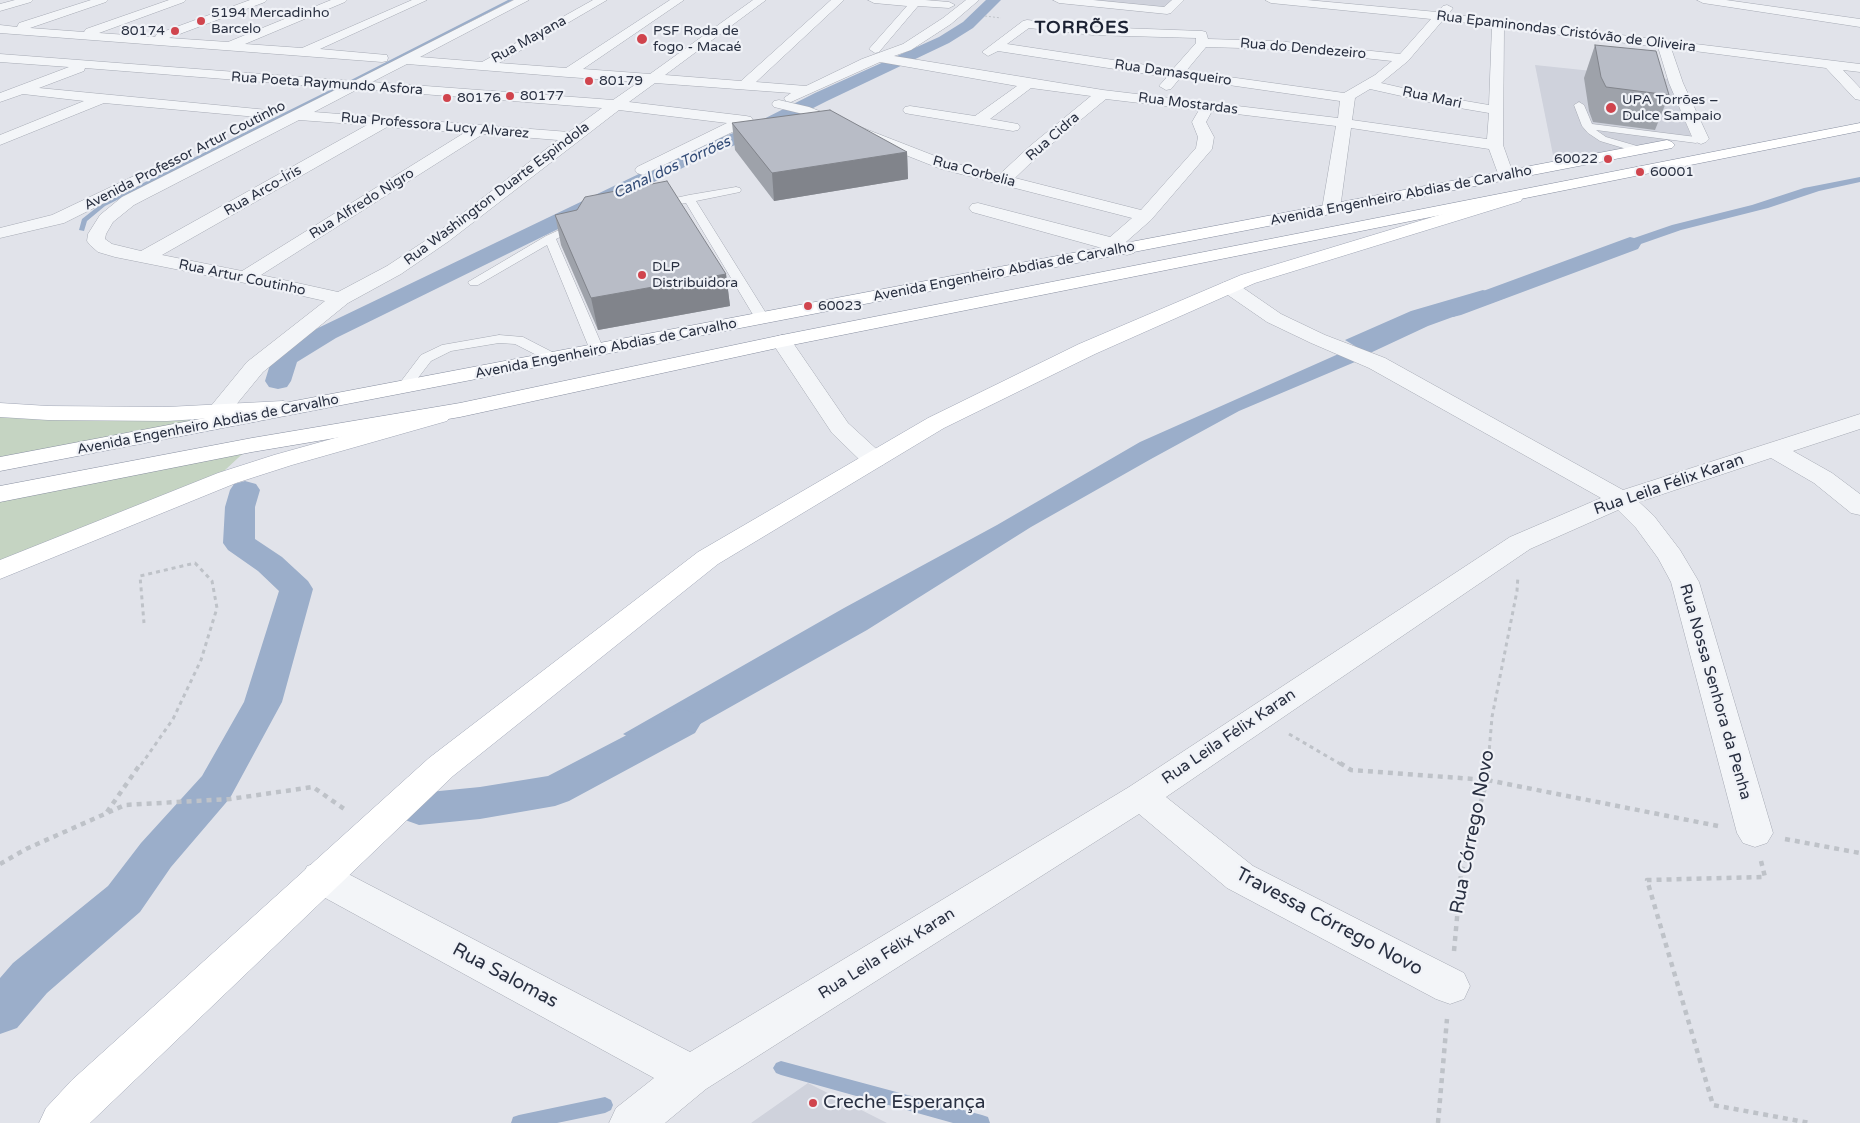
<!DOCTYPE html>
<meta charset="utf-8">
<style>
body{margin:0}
canvas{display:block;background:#e1e3ea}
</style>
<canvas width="1860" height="1123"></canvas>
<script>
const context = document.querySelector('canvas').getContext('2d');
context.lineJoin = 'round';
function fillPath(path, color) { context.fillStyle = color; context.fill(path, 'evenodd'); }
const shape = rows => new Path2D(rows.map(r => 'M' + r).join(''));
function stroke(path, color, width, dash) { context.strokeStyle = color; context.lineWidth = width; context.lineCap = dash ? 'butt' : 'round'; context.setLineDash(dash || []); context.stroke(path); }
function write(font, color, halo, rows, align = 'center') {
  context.font = font + ' "Varela Round",sans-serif'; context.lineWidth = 4.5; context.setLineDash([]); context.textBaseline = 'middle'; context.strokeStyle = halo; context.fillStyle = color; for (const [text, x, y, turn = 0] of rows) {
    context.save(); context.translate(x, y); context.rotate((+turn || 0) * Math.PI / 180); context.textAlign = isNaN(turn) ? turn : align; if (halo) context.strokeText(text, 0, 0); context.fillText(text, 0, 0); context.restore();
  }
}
fillPath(shape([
 [1089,0,1173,0,1165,9],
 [1535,65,1668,79,1691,136,1555,165],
 [808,1083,887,1123,751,1123]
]), '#cfd2dc');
fillPath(shape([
 [0,404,35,406,270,410,0,460],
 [252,445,224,471,46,542,0,563,0,489]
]), '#c5d4c2');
fillPath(shape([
 [1860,177,1860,182,1819,191,1768,208,1681,230,1595,260,1579,257,1672,225,1752,205,1804,188],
 [1483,290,1505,298,1428,326,1368,354,1345,340,1411,311],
 [1343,352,1362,359,1239,411,1151,459,1031,527,867,630,654,750,623,734,844,608,997,525,1140,442]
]), '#9baeca');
fillPath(shape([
 [508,0,513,0,353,82,349,81,508,0],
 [334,88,339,89,105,206,87,221,84,231,79,230,82,219,101,204,334,88],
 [781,1061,982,1115,988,1117,990,1123,953,1123,781,1075,776,1073,773,1068,776,1063,781,1061],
 [605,1097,611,1100,613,1105,611,1110,605,1113,557,1123,511,1123,513,1117,519,1115,605,1097]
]), '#9baeca');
fillPath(shape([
 [986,0,1001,0,973,28,949,43,827,101,756,137,707,156,336,338,297,362,291,381,287,387,278,389,269,387,265,381,272,358,276,353,318,328,693,148,744,129,815,93,939,37,963,22,986,0],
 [1630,237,1638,239,1641,244,1638,249,1461,315,1453,317,1445,315,1441,310,1445,305,1630,237],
 [245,481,256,484,260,490,255,507,255,539,282,557,308,581,313,589,282,702,230,798,171,867,140,912,47,993,17,1028,0,1034,0,978,13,963,108,886,141,843,202,776,244,702,279,591,258,571,228,550,223,543,225,507,230,490,234,484,245,481],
 [682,709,695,713,701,723,695,733,569,801,555,806,480,819,419,825,405,820,399,809,405,798,419,793,480,787,548,776,669,713,682,709]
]), '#9baeca');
const lane = shape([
 [1579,102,1584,105,1592,124,1696,137,1701,140,1696,143,1596,130,1606,137,1644,148,1645,150,1640,153,1600,141,1588,133,1582,126,1574,105,1579,102],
 [736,187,740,188,741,190,740,192,696,201,769,318,762,322,755,318,686,203,657,208,652,205,653,203,689,195,736,187],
 [581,220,585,221,587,223,585,225,556,239,604,350,597,354,590,350,547,245,478,285,470,285,468,282,546,236,581,220],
 [499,335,523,337,560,356,562,359,560,362,550,362,515,344,499,343,451,351,431,361,408,391,403,392,398,391,396,388,421,355,442,345,499,335]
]);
const street = shape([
 [15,0,33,0,31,2,0,11,0,4,15,0],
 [91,0,108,0,106,2,30,28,84,32,86,29,169,0,186,0,184,2,99,33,155,37,157,34,250,0,267,0,265,2,169,38,228,42,331,0,347,0,345,2,245,44,302,48,412,0,427,0,320,49,387,55,388,58,387,61,382,62,0,33,0,25,17,27,19,23,91,0],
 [514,0,529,0,420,57,482,62,593,0,607,0,499,63,566,68,670,0,684,0,583,69,650,74,753,0,766,0,665,75,741,81,831,0,844,0,756,82,806,86,862,59,903,44,943,18,966,0,979,0,951,24,911,50,894,56,1103,90,1338,118,1340,101,1180,78,1171,89,1166,90,1159,86,1167,77,998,51,988,56,982,52,1023,21,1027,20,1093,27,1202,31,1206,32,1208,39,1277,41,1400,54,1431,19,1271,3,1265,0,1307,0,1437,12,1443,6,1447,5,1453,8,1448,14,1860,64,1860,72,1843,70,1860,88,1860,100,1855,99,1826,68,1671,48,1683,83,1709,139,1706,142,1701,144,1696,142,1693,139,1669,83,1658,47,1504,28,1503,145,1514,176,1512,179,1500,179,1489,149,1351,128,1340,209,1337,213,1331,214,1325,213,1322,209,1336,126,1212,111,1206,122,1214,137,1212,149,1151,220,1126,242,1134,245,1136,249,1134,253,1127,255,972,212,969,208,972,204,978,203,1110,237,1132,218,941,169,799,113,774,107,772,104,774,101,779,100,809,107,953,163,1000,174,1030,146,1091,96,1031,88,990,119,1018,124,1020,127,1018,130,1013,131,910,114,905,113,903,110,905,107,910,106,975,116,1017,86,880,62,791,102,786,101,784,98,791,93,655,83,629,102,746,116,751,117,753,120,749,124,643,175,637,173,635,170,637,167,727,123,619,110,449,241,401,274,348,303,263,372,226,417,218,419,210,417,206,412,247,362,325,301,245,283,115,257,98,252,90,245,87,241,88,234,100,215,122,197,339,88,85,68,84,71,39,88,268,110,273,111,275,114,273,117,268,118,104,103,0,145,0,135,84,101,23,94,0,102,0,93,69,67,0,62,0,54,354,81,514,0],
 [1443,20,1492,26,1489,105,1442,97,1381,83,1408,61,1443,20],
 [1029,28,1093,35,1196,38,1196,43,1173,69,1007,44,1029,28],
 [1206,47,1277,49,1392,61,1375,75,1344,93,1186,71,1206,47],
 [407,64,568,77,639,82,613,100,372,82,407,64],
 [358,89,602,108,569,132,314,112,358,89],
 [1370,89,1442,105,1489,113,1487,139,1352,120,1355,98,1370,89],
 [1106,99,1199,110,1192,122,1198,137,1196,148,1141,210,1015,178,1042,152,1106,99],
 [299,120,367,125,141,251,112,244,105,239,106,234,113,222,134,205,299,120],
 [387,127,464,133,242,271,162,255,387,127],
 [483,134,558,140,437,233,387,266,338,292,261,275,483,134],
 [868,0,925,0,949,2,955,5,949,8,918,6,879,52,875,53,869,49,907,6,874,3,868,0],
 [1053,0,1093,0,1164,7,1172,0,1184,0,1171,13,1167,14,1059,3,1053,0],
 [1697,0,1726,0,1860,19,1860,27,1703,3,1697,0],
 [134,176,140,177,142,181,140,185,64,223,0,238,0,228,52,215,134,176],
 [1229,281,1236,283,1281,314,1325,335,1385,358,1623,490,1860,414,1860,429,1793,451,1832,473,1860,494,1860,515,1851,513,1814,483,1771,458,1639,502,1654,516,1680,550,1699,582,1773,833,1767,843,1755,847,1743,843,1737,833,1671,582,1658,558,1636,528,1618,510,1530,549,1166,797,1253,866,1464,973,1470,986,1464,999,1450,1004,1436,999,1227,888,1139,814,706,1089,665,1123,609,1123,616,1108,654,1078,307,888,302,877,307,866,320,862,333,866,690,1052,1129,787,1510,537,1601,498,1369,368,1311,343,1267,322,1222,291,1219,287,1222,283,1229,281],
 [782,335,789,337,848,423,883,455,886,460,883,465,874,467,865,465,832,433,771,341,775,337,782,335]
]);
const primary = shape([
 [1515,192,1521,193,1523,197,1521,201,1255,283,1095,354,944,428,718,564,453,776,90,1123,39,1123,46,1108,72,1080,429,758,698,552,928,418,1079,344,1241,275,1515,192],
 [283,401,291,403,295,408,291,413,167,421,48,420,0,417,0,403,48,406,167,407,283,401],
 [439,409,447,411,451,416,447,421,292,465,236,483,0,579,0,560,218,473,274,455,439,409]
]);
const highway = shape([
 [1860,123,1860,131,782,347,460,417,252,452,0,502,0,486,252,438,460,403,782,335,1860,123],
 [1667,140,1672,142,1675,145,1672,148,0,471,0,457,1667,140]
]);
stroke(lane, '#a6aab4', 1);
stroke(street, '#a6aab4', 1);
stroke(primary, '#a0a6b5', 1);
stroke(highway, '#888fa0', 1);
stroke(shape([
 [985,16,1001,18]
]), '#bec2c8', 1, [2, 2]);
stroke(shape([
 [1289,734,1342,765],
 [141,765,173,719,201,660,217,608,212,581,195,563,140,576,144,623],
 [1488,765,1492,717,1517,591,1518,576]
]), '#bec2c8', 3, [4, 4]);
stroke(shape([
 [1340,763,1351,770,1487,780,1718,826],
 [107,812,141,763],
 [1785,839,1860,853],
 [1761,861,1765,877,1647,880,1713,1105,1810,1123],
 [0,864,26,849,125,805,230,799,313,787,347,811],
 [1454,951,1461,874,1487,780,1488,763],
 [1438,1123,1447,1019]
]), '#bec2c8', 4.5, [5, 5]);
fillPath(lane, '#f3f5f8');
fillPath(street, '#f3f5f8');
fillPath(primary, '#fff');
fillPath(highway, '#fff');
fillPath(shape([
 [1595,45,1669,95,1655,130,1593,122,1589,111,1584,78],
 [732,123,907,152,908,179,774,201,735,150],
 [555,215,726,274,730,306,598,330,561,245]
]), '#9ea2aa');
fillPath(shape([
 [907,152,908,179,774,201,772,173],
 [726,274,730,306,598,330,591,298]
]), '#81848b');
const building = shape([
 [1595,45,1656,51,1669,95,1606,87,1601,77,1595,45],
 [830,110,907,152,772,173,732,123,830,110],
 [667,181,726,274,591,298,555,215,577,210,585,197,667,181]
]);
fillPath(building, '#b8bcc6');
stroke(building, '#81848b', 1);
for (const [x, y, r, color] of [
 [201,21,5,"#d0444d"],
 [175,31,5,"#d0444d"],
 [642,39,6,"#d0444d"],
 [589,81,5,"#d0444d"],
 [510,96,5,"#d0444d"],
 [447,98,5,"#d0444d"],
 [1611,108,6,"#d0444d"],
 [1608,159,5,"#d0444d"],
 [1640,172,5,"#d0444d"],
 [642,275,5,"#d0444d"],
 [808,306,5,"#d0444d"],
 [813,1103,5,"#d0444d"]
]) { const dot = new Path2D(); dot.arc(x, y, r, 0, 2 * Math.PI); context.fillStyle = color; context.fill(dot); stroke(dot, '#f0f2f7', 2); }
write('14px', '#293041', '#f0f2f7', [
 ["5194 Mercadinho",211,13],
 ["Barcelo",211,29],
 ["80174",165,31,"right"],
 ["PSF Roda de",653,31],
 ["fogo - Macaé",653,47],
 ["80179",599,81],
 ["80177",520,96],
 ["80176",457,98],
 ["UPA Torrões –",1622,100],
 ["Dulce Sampaio",1622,116],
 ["60022",1598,159,"right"],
 ["60001",1650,172],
 ["DLP",652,267],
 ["Distribuidora",652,283],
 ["60023",818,306]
], 'left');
write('14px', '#293041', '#f0f2f7', [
 ["Rua Epaminondas Cristóvão de Oliveira",1566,32,7],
 ["Rua Mayana",529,40,-29],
 ["Rua do Dendezeiro",1303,49,5],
 ["Rua Damasqueiro",1173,73,8],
 ["Rua Poeta Raymundo Asfora",327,84,4],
 ["Rua Mari",1432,98,12],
 ["Rua Mostardas",1188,104,7],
 ["Rua Professora Lucy Alvarez",435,126,5],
 ["Rua Cidra",1053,137,-41],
 ["Avenida Professor Artur Coutinho",185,156,-27],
 ["Rua Corbelia",974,172,15],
 ["Rua Arco-Íris",263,191,-30],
 ["Rua Washington Duarte Espindola",497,194,-37],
 ["Avenida Engenheiro Abdias de Carvalho",1401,196,-11],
 ["Rua Alfredo Nigro",362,204,-32],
 ["Avenida Engenheiro Abdias de Carvalho",1004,272,-11],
 ["Rua Artur Coutinho",242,278,12],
 ["Avenida Engenheiro Abdias de Carvalho",606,349,-11],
 ["Avenida Engenheiro Abdias de Carvalho",208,425,-11]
]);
write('italic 15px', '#324b76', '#f0f2f7', [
 ["Canal dos Torrões",672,168,-25]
]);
write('16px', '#293041', '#f0f2f7', [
 ["Rua Leila Félix Karan",1669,485,-19],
 ["Rua Nossa Senhora da Penha",1715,692,74],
 ["Rua Leila Félix Karan",1229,737,-34],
 ["Rua Leila Félix Karan",887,954,-32]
]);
context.letterSpacing = '1px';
write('bold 18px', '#1b2132', '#f0f2f7', [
 ["TORRÕES",1082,28]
]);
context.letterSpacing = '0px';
write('19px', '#293041', '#f0f2f7', [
 ["Rua Córrego Novo",1473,832,-79],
 ["Travessa Córrego Novo",1329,922,28],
 ["Rua Salomas",505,976,28]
]);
write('19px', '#293041', '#f0f2f7', [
 ["Creche Esperança",823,1103]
], 'left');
</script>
